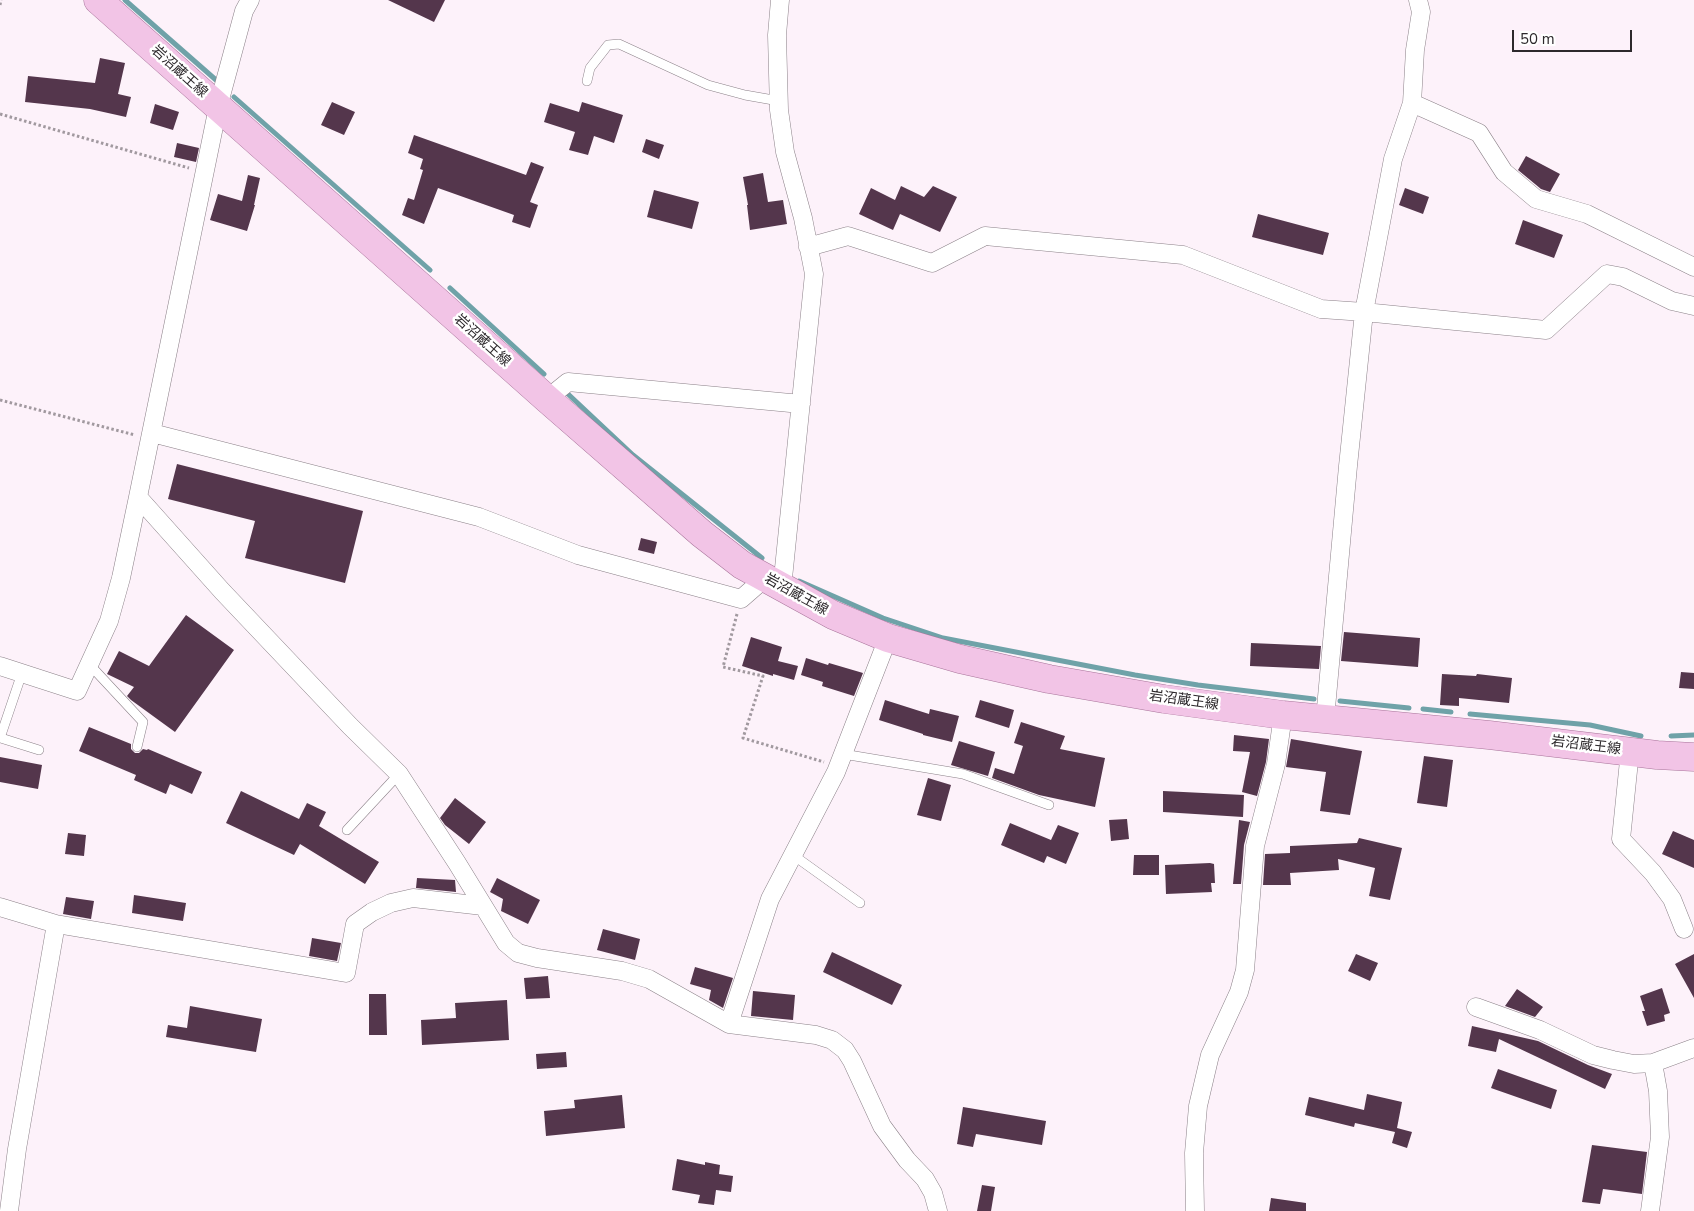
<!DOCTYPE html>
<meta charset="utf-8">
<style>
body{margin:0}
#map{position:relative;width:1694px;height:1211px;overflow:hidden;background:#fdf2fa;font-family:"Nunito Sans",sans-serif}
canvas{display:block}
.scale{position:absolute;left:1512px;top:30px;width:120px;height:22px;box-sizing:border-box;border:2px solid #2d292c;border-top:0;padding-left:6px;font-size:15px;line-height:18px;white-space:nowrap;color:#2d292c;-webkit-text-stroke:4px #fff;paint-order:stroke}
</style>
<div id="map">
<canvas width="1694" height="1211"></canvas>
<div class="scale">50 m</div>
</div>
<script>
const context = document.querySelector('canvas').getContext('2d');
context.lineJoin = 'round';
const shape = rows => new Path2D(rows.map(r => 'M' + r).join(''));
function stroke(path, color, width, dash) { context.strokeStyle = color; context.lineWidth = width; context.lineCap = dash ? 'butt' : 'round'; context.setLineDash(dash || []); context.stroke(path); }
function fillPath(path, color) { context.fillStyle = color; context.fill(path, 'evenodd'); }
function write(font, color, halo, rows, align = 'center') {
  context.font = font + ' "Nunito Sans","Noto Sans JP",sans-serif'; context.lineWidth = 5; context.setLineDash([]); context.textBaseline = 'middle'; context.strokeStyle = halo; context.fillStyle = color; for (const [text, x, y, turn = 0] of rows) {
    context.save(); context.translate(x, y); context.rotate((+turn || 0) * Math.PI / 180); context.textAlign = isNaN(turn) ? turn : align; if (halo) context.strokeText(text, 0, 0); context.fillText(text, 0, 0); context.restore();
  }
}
stroke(shape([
 [125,0,216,80],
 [234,97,430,270],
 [450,288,544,374],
 [568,394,633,455,762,558],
 [799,581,883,618,943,638,1135,675,1198,685,1314,699],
 [1340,701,1409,708],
 [1423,709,1451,712],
 [1470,714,1590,725,1641,736],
 [1671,736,1694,735]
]), '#6fa2a8', 5);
fillPath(shape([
 [388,0,445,0,434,22],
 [100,58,125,63,118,94,131,97,126,117,90,109,25,102,28,76,95,83],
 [332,102,355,112,344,135,321,125],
 [582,102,623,115,614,143,594,136,588,155,569,150,575,132,544,122,550,103,579,112],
 [155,104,179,112,173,130,150,123],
 [414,135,526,175,531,162,544,167,530,202,538,205,530,228,512,222,514,215,438,188,424,224,402,215,408,198,414,200,423,170,420,169,423,159,408,153],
 [646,139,664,145,659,159,642,152],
 [177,143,199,148,196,162,174,157],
 [1526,156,1560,174,1550,192,1541,189,1518,170],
 [763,173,768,202,783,200,787,224,750,230,747,205,748,205,743,177],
 [248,175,260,178,254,205,255,205,247,231,210,220,218,194,242,201],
 [901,186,924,197,933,186,957,197,940,232,900,214,893,230,859,214,871,188,895,200],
 [1405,188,1429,197,1423,214,1399,205],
 [654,190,699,202,692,229,647,217],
 [1258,214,1329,233,1323,255,1252,237],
 [1523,220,1563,235,1554,258,1515,244],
 [177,464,363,511,345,583,245,558,255,521,168,499],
 [641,538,657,542,654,554,638,550],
 [186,615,234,650,175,732,131,700,127,696,134,687,107,674,119,651,149,666],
 [1344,632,1420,638,1418,667,1341,661],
 [751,637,782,647,778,661,798,666,794,680,773,674,773,676,742,666],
 [1251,643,1321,646,1319,669,1250,666],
 [806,658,828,665,829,663,863,673,854,696,822,686,823,682,801,675],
 [1681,672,1694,673,1694,689,1679,688],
 [1442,674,1476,676,1477,674,1512,678,1509,703,1459,698,1459,706,1440,705],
 [885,700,929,714,930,709,959,716,952,742,923,735,923,734,879,720],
 [980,700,1014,710,1009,728,975,717],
 [1021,722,1065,736,1060,749,1105,758,1095,807,1039,795,992,778,995,768,1014,774,1023,746,1014,743],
 [89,727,131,744,131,749,135,753,139,753,143,749,147,750,148,749,202,772,192,794,170,784,166,794,134,780,136,775,79,751],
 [1234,735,1269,739,1266,762,1257,796,1242,792,1250,752,1233,751],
 [1291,739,1362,751,1350,815,1320,811,1326,772,1286,767],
 [959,741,995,752,988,776,951,765],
 [1424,756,1453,760,1447,807,1417,803],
 [0,757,42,765,38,789,0,782],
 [928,778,951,785,941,821,917,815],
 [241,791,299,819,307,803,326,812,319,826,379,862,365,884,300,844,294,855,226,823],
 [1163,791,1244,795,1243,817,1163,812],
 [455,798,486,822,469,844,445,825,440,818],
 [1127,819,1129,839,1111,841,1109,820],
 [1239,820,1250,822,1244,845,1241,884,1233,884],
 [1010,823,1051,840,1058,825,1079,833,1066,864,1047,856,1044,863,1001,845],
 [1673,831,1694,840,1694,868,1662,854],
 [68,833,86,835,84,856,65,854],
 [1359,838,1402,848,1390,900,1369,896,1375,868,1338,859,1339,870,1290,873,1291,885,1263,885,1265,854,1290,853,1290,846,1357,843],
 [1134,855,1159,855,1159,875,1133,875],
 [1210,863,1214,864,1215,883,1211,883,1212,892,1166,894,1165,865],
 [417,878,455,880,456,892,416,888],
 [497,878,540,900,528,924,501,911,503,899,490,892],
 [134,895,186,903,183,921,132,913],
 [66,897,94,901,91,919,63,914],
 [603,929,640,939,635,960,597,950],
 [312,938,341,943,337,961,309,956],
 [832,952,902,985,892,1005,823,972],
 [1356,954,1378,963,1370,981,1348,971],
 [1694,954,1694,998,1675,964],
 [695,967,733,978,723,1008,709,1000,711,990,690,984],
 [548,976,550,998,526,999,524,978],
 [1662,988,1670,1013,1664,1015,1665,1021,1647,1026,1642,1011,1645,1011,1640,996],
 [1517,989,1543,1007,1535,1017,1505,1006],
 [753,991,795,995,793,1020,751,1016],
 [369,994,386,994,387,1035,369,1035],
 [507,1000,509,1040,422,1045,421,1020,456,1018,455,1003],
 [190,1006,262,1019,256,1052,166,1037,168,1025,187,1028],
 [1472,1026,1538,1041,1588,1065,1612,1074,1605,1089,1499,1039,1496,1052,1468,1046],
 [566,1052,567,1067,537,1069,536,1054],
 [1498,1069,1557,1090,1551,1109,1491,1088],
 [1367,1094,1402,1102,1397,1128,1412,1132,1407,1148,1392,1143,1395,1132,1355,1123,1354,1127,1305,1115,1309,1097,1364,1110],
 [622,1095,625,1128,546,1136,544,1111,575,1108,574,1100],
 [963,1107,1046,1121,1042,1145,976,1134,973,1147,957,1144],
 [1592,1145,1647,1152,1642,1194,1603,1189,1600,1204,1582,1202],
 [677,1159,705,1165,705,1162,720,1165,719,1174,733,1176,731,1192,716,1190,714,1205,698,1203,700,1195,672,1190],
 [982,1185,995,1187,991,1211,977,1211],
 [1271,1198,1306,1203,1306,1211,1269,1211]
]), '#54364c');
const lane = shape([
 [587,81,590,68,608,45,619,44,708,85,745,95,779,101],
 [89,664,143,722,137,747],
 [0,738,22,673],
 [1,738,39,750],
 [843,754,963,774,1049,805],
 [347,830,399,774],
 [793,855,860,903]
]);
const street = shape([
 [780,0,777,35,779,110,785,152,803,218,814,274,782,588],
 [1412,103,1479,133,1504,172,1536,199,1587,214,1694,267],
 [808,247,848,236,932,263,985,236,1183,255,1321,309,1364,312,1546,330,1607,274,1623,277,1672,301,1694,306],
 [547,399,568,382,801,404],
 [152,433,479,517,578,555,741,599,765,578],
 [138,497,222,591,350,726,399,774,457,863,506,943,518,953,537,958,622,971,649,979,729,1024,816,1035,832,1040,845,1050,852,1061,882,1126,907,1160,925,1179,933,1193,938,1211],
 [0,666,77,691,109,621,121,578,138,497,218,107,244,11,250,0],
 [1325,719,1348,466,1364,312,1393,159,1412,103,1415,50,1421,12,1418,0],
 [1630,751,1621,839,1653,873,1672,899,1684,929],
 [0,907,56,924,346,973,355,924,372,912,391,903,413,898,483,906],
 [1476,1007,1540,1030,1593,1055,1613,1060,1634,1064,1653,1063,1694,1048],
 [729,1024,770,899,836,772,888,638],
 [9,1211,17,1149,56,924],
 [1195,1211,1194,1153,1198,1106,1210,1055,1239,992,1245,970,1255,846,1276,764,1283,715],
 [1650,1211,1660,1137,1658,1091,1653,1063]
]);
const primary = shape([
 [98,0,547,399,702,534,742,565,833,615,888,638,960,659,1049,679,1164,699,1283,715,1489,735,1657,755,1694,757]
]);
stroke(lane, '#8b8188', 10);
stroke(street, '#8b8188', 19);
stroke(primary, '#a8749a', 29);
stroke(shape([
 [0,5,1,0],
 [0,114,189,168],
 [0,400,135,435],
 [737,614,723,667,763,676,743,738,824,762]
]), '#a1999f', 3, [2.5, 2.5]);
stroke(lane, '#fff', 9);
stroke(street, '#fff', 18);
stroke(primary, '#f2c4e6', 28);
write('14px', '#2d292c', '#fff', [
 ["岩沼蔵王線",179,72,42],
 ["岩沼蔵王線",482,341,42],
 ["岩沼蔵王線",796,595,29],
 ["岩沼蔵王線",1184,701,8],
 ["岩沼蔵王線",1586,746,7]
]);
</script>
